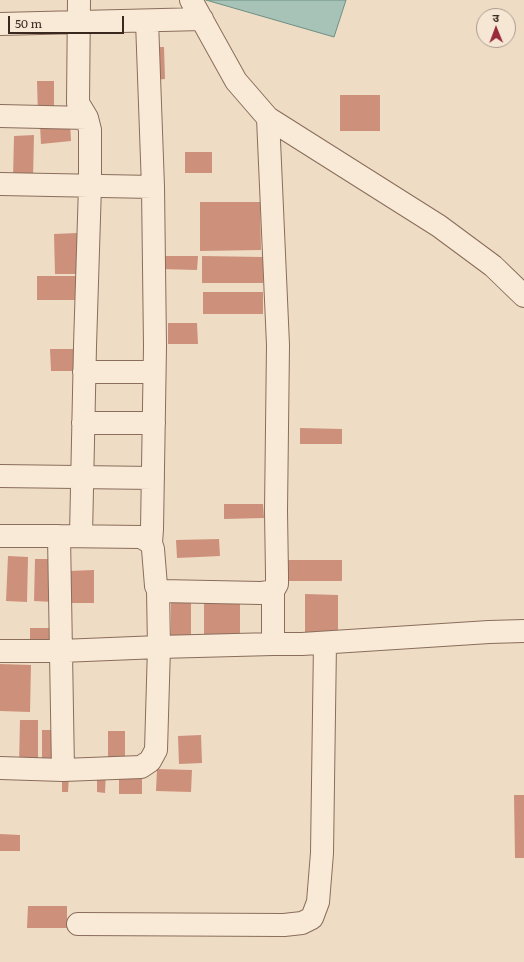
<!DOCTYPE html>
<meta charset="utf-8">
<style>
body{margin:0}
#map{position:relative;width:524px;height:962px;overflow:hidden;background:#efdcc5;font-family:Literata,"Noto Sans Devanagari",serif}
canvas{display:block}
.north{position:absolute;left:476px;top:8px;width:40px;height:40px;box-sizing:border-box;background:#f6e7d5;border:1px solid #ab9b8c;border-radius:50%;rotate:359deg;font-size:11px;font-weight:700;line-height:16px;text-align:center;color:#3a281f}
.north::after{content:'';display:block;margin:auto;width:14px;height:18px;background:#992a3c;clip-path:polygon(50% 0,100% 100%,50% 72%,0 100%)}
.scale{position:absolute;left:8px;top:16px;width:116px;height:18px;box-sizing:border-box;border:2px solid #3a281f;border-top:0;padding-left:5px;font-size:12px;line-height:14px;white-space:nowrap;color:#3a281f;-webkit-text-stroke:3px #f6e7d5;paint-order:stroke}
</style>
<div id="map">
<canvas width="524" height="962"></canvas>
<div class="north">उ</div>
<div class="scale">50 m</div>
</div>
<script>
const context = document.querySelector('canvas').getContext('2d');
context.lineJoin = 'round';
function fillPath(path, color) { context.fillStyle = color; context.fill(path, 'evenodd'); }
const shape = rows => new Path2D(rows.map(r => 'M' + r).join(''));
function stroke(path, color, width, dash) { context.strokeStyle = color; context.lineWidth = width; context.lineCap = dash ? 'butt' : 'round'; context.setLineDash(dash || []); context.stroke(path); }
const water = shape([
 [206,0,346,0,334,37,206,0]
]);
fillPath(water, '#a7c2b6');
stroke(water, '#6d9082', 1);
fillPath(shape([
 [151,47,164,47,165,79,153,80],
 [37,81,54,81,54,116,38,116],
 [340,95,380,95,380,131,340,131],
 [70,123,71,141,41,144,40,125],
 [34,135,33,179,13,179,14,136],
 [185,152,212,152,212,173,185,173],
 [200,202,260,202,261,250,200,251],
 [77,233,78,274,55,274,54,234],
 [159,256,198,256,197,270,159,269],
 [202,256,263,257,263,283,202,283],
 [37,276,79,276,79,300,37,300],
 [203,292,263,292,263,314,203,314],
 [168,323,197,323,198,344,168,344],
 [50,349,79,349,80,371,51,371],
 [300,428,342,429,342,444,300,444],
 [224,504,263,504,264,518,224,519],
 [219,539,220,556,177,558,176,540],
 [8,556,28,557,27,602,6,601],
 [35,559,56,559,54,602,34,601],
 [287,560,342,560,342,581,287,581],
 [94,570,94,603,69,603,68,571],
 [305,594,338,595,338,640,305,640],
 [171,595,191,595,191,637,171,637],
 [204,599,240,599,240,638,204,638],
 [30,628,57,628,57,649,30,649],
 [0,664,31,665,30,712,0,711],
 [20,720,38,720,38,765,19,765],
 [42,730,61,730,61,762,42,762],
 [108,731,125,731,125,766,108,766],
 [201,735,202,763,179,764,178,736],
 [119,769,142,769,142,794,119,794],
 [157,769,192,770,191,792,156,791],
 [97,770,106,770,105,793,97,792],
 [62,776,69,776,68,792,62,792],
 [514,795,524,795,524,858,515,858],
 [0,834,20,835,20,851,0,851],
 [28,906,67,906,67,928,27,928]
]), '#cd907b');
const minor = shape([
 [79,0,78,103,87,118,90,130,90,186,85,346,81,536],
 [191,0,236,81,268,118,439,226,493,266,524,296],
 [147,21,153,187,155,346,152,529,151,543],
 [0,24,202,19],
 [0,116,87,118],
 [0,184,153,187],
 [84,372,154,372],
 [83,423,154,423],
 [0,476,153,478],
 [0,536,59,536,141,537,151,543,153,549,156,586,158,590,161,591,261,593,273,591,277,584,277,575,276,511,278,345,268,118],
 [59,536,63,770],
 [158,590,159,647,273,644,302,644,489,632,524,631],
 [273,644,273,591],
 [0,651,61,651,159,647,156,750,150,761,141,767,63,770,0,768],
 [78,924,284,925,302,923,312,918,318,902,322,853,325,643]
]);
stroke(minor, '#8a6d5b', 24);
stroke(minor, '#f9ead8', 22);
</script>
